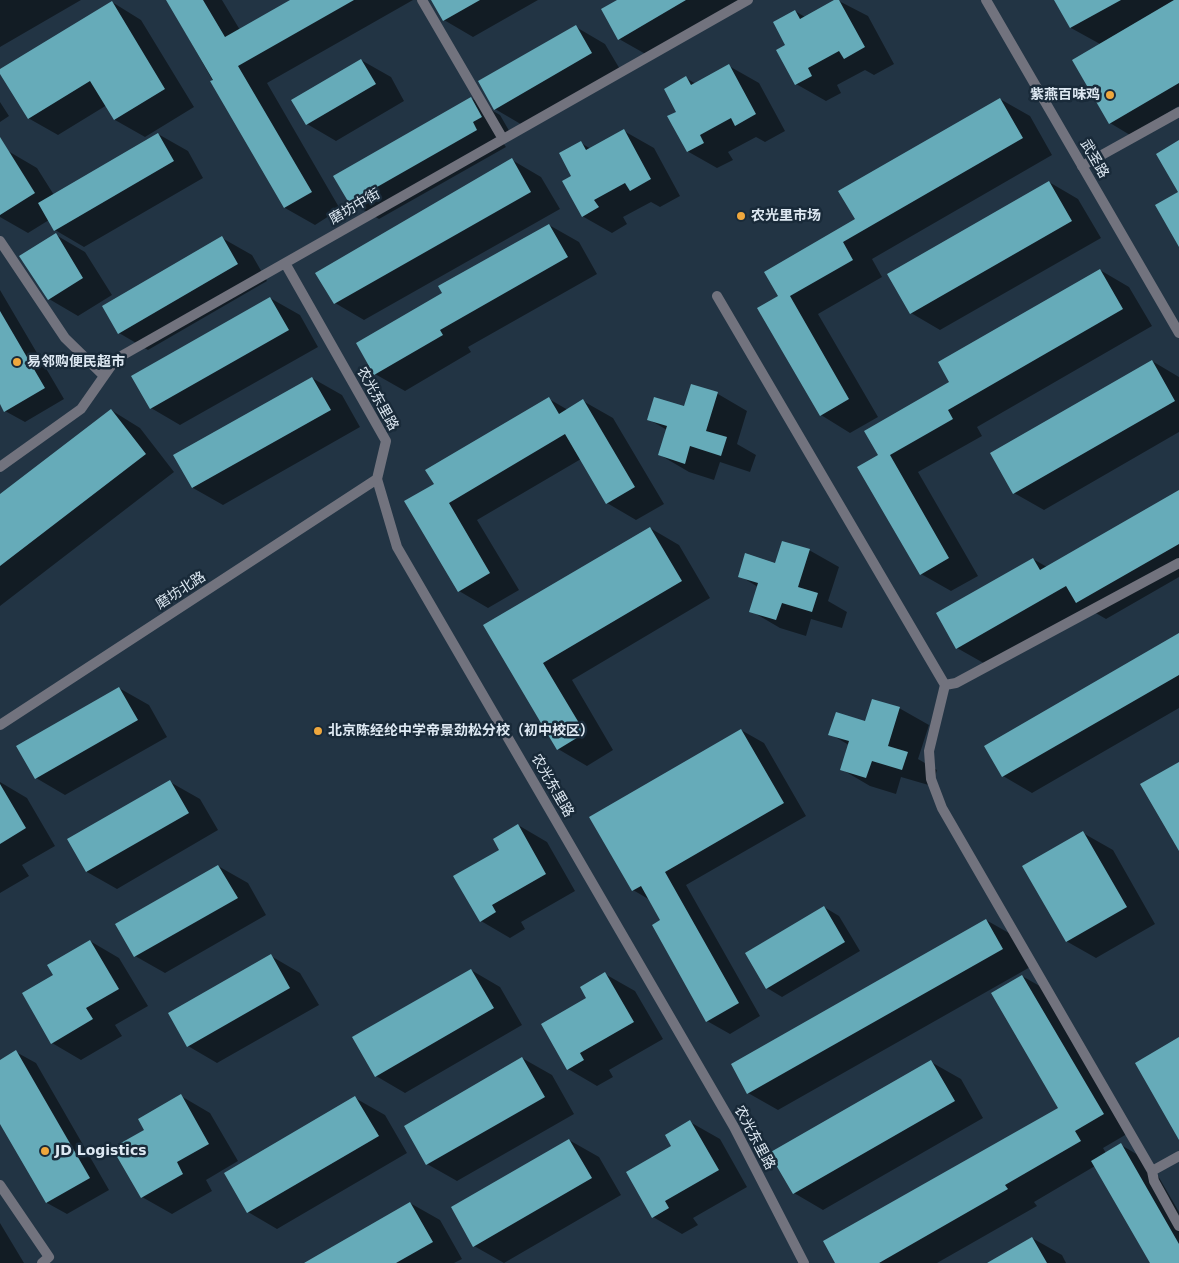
<!DOCTYPE html>
<meta charset="utf-8">
<style>
body{margin:0}
canvas{display:block;background:#223444}
</style>
<canvas width="1179" height="1263"></canvas>
<script>
const context = document.querySelector('canvas').getContext('2d');
context.lineJoin = 'round';
function fillPath(path, color) { context.fillStyle = color; context.fill(path, 'evenodd'); }
const shape = rows => new Path2D(rows.map(r => 'M' + r).join(''));
function stroke(path, color, width, dash) { context.strokeStyle = color; context.lineWidth = width; context.lineCap = dash ? 'butt' : 'round'; context.setLineDash(dash || []); context.stroke(path); }
function write(font, color, halo, rows, align = 'center') {
  context.font = font + ' "DejaVu Sans","Noto Sans SC",sans-serif'; context.lineWidth = 5; context.setLineDash([]); context.textBaseline = 'middle'; context.strokeStyle = halo; context.fillStyle = color; for (const [text, x, y, turn = 0] of rows) {
    context.save(); context.translate(x, y); context.rotate((+turn || 0) * Math.PI / 180); context.textAlign = isNaN(turn) ? turn : align; if (halo) context.strokeText(text, 0, 0); context.fillText(text, 0, 0); context.restore();
  }
}
fillPath(shape([
 [0,0,81,0,0,47],
 [167,0,222,0,240,30,292,0,413,0,267,83,340,209,315,225,285,208],
 [432,0,538,0,473,37,444,20],
 [620,0,743,0,649,56,619,39],
 [837,0,868,16,894,64,874,75,865,70,837,85,841,93,826,101,796,84,778,50,787,45,795,11,805,17],
 [1055,0,1179,0,1179,106,1130,135,1110,123,1100,44,1071,28],
 [112,2,141,20,194,107,145,137,115,120,107,105,58,135,28,118,0,70],
 [576,27,605,44,621,71,524,126,495,109],
 [361,60,391,77,404,101,336,141,307,124],
 [729,66,759,83,785,131,765,142,756,137,728,152,733,160,717,168,687,151,678,112,686,78,696,84],
 [471,98,500,115,511,134,501,140,506,147,379,219,350,202],
 [1000,99,1030,116,1052,155,872,259,882,277,818,314,878,417,850,433,821,415,780,297,856,220],
 [0,102,9,116,0,122],
 [624,131,654,148,680,196,660,207,651,202,623,217,627,224,612,233,582,216,581,143,591,149],
 [158,134,188,151,203,178,84,247,55,230,49,220,28,233,0,217,0,155,8,151,37,168,54,195],
 [512,160,541,177,560,209,364,320,335,303],
 [1049,182,1078,199,1101,238,940,330,911,313],
 [549,225,579,242,597,274,468,347,471,352,405,391,375,374,444,293],
 [56,235,85,252,112,295,78,316,49,299],
 [222,238,252,255,267,281,148,350,119,333],
 [1100,270,1129,287,1152,326,977,427,982,436,918,472,978,576,951,591,921,574,859,467,880,455,951,382],
 [0,290,64,399,25,422,5,411,0,402],
 [270,298,300,315,318,347,180,425,151,408],
 [1152,361,1179,377,1179,432,1044,510,1014,493],
 [312,378,342,395,360,427,223,505,193,488,175,456],
 [691,386,718,394,747,411,737,444,756,455,750,472,720,462,714,480,689,472,660,455,667,430,648,419,685,408],
 [549,399,568,410,583,401,613,418,664,504,636,520,607,503,581,459,477,520,519,590,488,608,459,591,435,484],
 [111,410,140,428,174,472,0,606,0,496],
 [1179,491,1179,577,1106,619,1087,608,987,665,957,648,1033,559,1047,567],
 [650,528,679,545,710,598,572,680,613,750,587,766,558,749,485,625],
 [809,550,839,567,828,601,847,612,842,628,811,619,806,636,780,628,751,611,758,587,740,576],
 [1179,639,1179,708,1032,793,1003,776],
 [119,688,149,705,167,737,65,795,36,778],
 [899,708,929,725,918,759,937,770,932,786,901,777,896,794,870,786,841,769,849,745,830,734],
 [741,730,764,743,806,816,686,885,760,1016,730,1034,707,1021,662,921,650,900,633,890],
 [0,782,27,798,55,846,22,865,29,876,0,893],
 [170,782,200,799,218,830,117,889,87,872,69,840],
 [518,825,547,842,575,891,521,922,525,929,510,938,481,921,501,850],
 [1083,833,1113,850,1155,924,1096,958,1066,941],
 [218,866,248,883,266,915,165,973,135,956],
 [824,907,839,916,860,951,782,997,767,988,746,953],
 [986,920,1016,937,1032,966,778,1110,748,1093],
 [90,941,119,958,148,1006,115,1025,122,1036,81,1060,52,1043,55,975],
 [271,956,300,973,319,1005,217,1063,188,1046],
 [471,970,500,987,522,1025,405,1093,376,1076],
 [605,974,635,991,663,1039,609,1070,613,1077,597,1086,568,1069,588,998],
 [1022,976,1052,993,1132,1131,1103,1148,1106,1153,1121,1145,1150,1162,1179,1212,1179,1263,1151,1263,1095,1166,1034,1202,1037,1206,937,1263,837,1263,1060,1108],
 [16,1052,36,1063,109,1190,67,1214,47,1203,0,1121,0,1061],
 [522,1058,552,1075,574,1114,457,1181,427,1164,405,1126],
 [931,1062,961,1079,983,1118,823,1210,794,1193],
 [181,1096,210,1113,238,1161,206,1180,212,1191,172,1214,142,1197,114,1149,145,1130],
 [355,1098,385,1115,407,1153,277,1229,248,1212],
 [690,1122,720,1139,747,1187,693,1218,698,1225,682,1234,653,1217,673,1146],
 [569,1140,599,1157,621,1195,504,1263,474,1246],
 [410,1203,440,1220,462,1259,454,1263,307,1263],
 [0,1223,24,1263,0,1263],
 [1032,1238,1062,1255,1066,1263,989,1263]
]), '#0007');
fillPath(shape([
 [166,0,203,0,225,37,290,0,354,0,238,66,312,192,284,208,210,81,213,80],
 [431,0,480,0,443,21],
 [617,0,686,0,618,40,601,9],
 [834,0,839,0,865,47,844,59,839,51,808,68,812,76,795,85,776,50,785,45,773,22,795,10,800,19],
 [1054,0,1121,0,1070,28],
 [1174,0,1179,0,1179,83,1109,124,1072,60],
 [112,1,165,89,114,120,90,81,28,119,0,74,0,69],
 [576,25,592,53,494,110,478,81],
 [361,59,376,84,306,125,291,100],
 [729,64,756,114,735,126,731,118,700,135,704,143,687,152,667,116,676,112,664,89,686,76,691,85],
 [471,97,482,117,473,122,477,130,349,203,333,176],
 [1000,98,1023,138,843,242,853,260,790,296,849,399,820,416,757,308,778,296,764,272,855,219,838,191],
 [624,129,651,179,630,191,625,183,594,200,599,207,582,217,562,181,571,176,559,153,581,141,586,150],
 [158,133,174,161,54,231,38,203],
 [0,137,35,193,0,215],
 [1179,140,1179,247,1155,205,1178,192,1156,154],
 [512,158,531,192,334,304,315,273],
 [1049,181,1072,221,910,314,887,274],
 [549,224,568,257,440,330,443,335,374,375,356,343,442,293,438,286],
 [56,233,83,278,48,300,19,256],
 [222,236,238,264,118,334,102,306],
 [1100,269,1123,309,948,410,953,419,890,455,949,558,920,575,857,467,878,455,864,431,949,382,938,362],
 [270,297,289,330,150,409,131,376],
 [0,311,45,388,4,412,0,404],
 [1152,360,1175,401,1013,494,990,453],
 [312,377,331,410,192,488,173,455],
 [691,384,718,392,706,431,727,437,721,456,690,446,685,464,658,455,667,426,647,420,654,397,684,406],
 [549,397,559,414,583,399,635,487,606,504,565,434,449,503,490,573,458,592,404,501,434,484,425,470],
 [111,409,146,454,0,566,0,494],
 [1179,490,1179,544,1076,603,1066,586,956,649,936,613,1033,558,1040,570],
 [650,527,682,581,543,663,585,733,557,750,483,625],
 [782,541,810,549,798,587,818,593,812,612,782,603,776,620,749,612,758,583,738,577,745,553,775,563],
 [1179,633,1179,675,1002,777,984,746],
 [119,687,138,720,35,779,16,746],
 [872,699,900,707,888,746,908,752,902,770,872,761,866,778,840,770,849,741,828,735,836,712,865,721],
 [741,729,784,803,665,872,739,1003,706,1022,652,925,660,920,641,886,632,891,589,817],
 [1179,762,1179,851,1140,784],
 [170,780,189,813,86,872,67,839],
 [0,784,26,828,0,844],
 [518,824,546,874,492,905,496,912,480,922,453,876,499,850,493,839],
 [1083,831,1127,907,1066,942,1022,866],
 [218,865,238,898,134,957,115,924],
 [824,906,845,942,766,989,745,953],
 [986,919,1003,949,747,1094,731,1064],
 [90,940,119,989,86,1008,93,1019,51,1044,22,993,53,975,47,965],
 [271,954,290,988,187,1047,168,1013],
 [471,969,494,1008,375,1077,352,1037],
 [605,972,634,1022,580,1053,584,1060,567,1070,541,1024,586,998,580,987],
 [1022,975,1104,1114,1075,1131,1081,1141,1005,1185,1008,1189,879,1263,835,1263,823,1241,1058,1108,991,993],
 [1179,1037,1179,1140,1135,1063],
 [16,1050,90,1178,46,1203,0,1124,0,1060],
 [522,1057,545,1097,426,1165,404,1126],
 [931,1060,955,1101,793,1194,769,1153],
 [181,1094,209,1144,177,1162,183,1174,141,1198,112,1148,144,1130,138,1119],
 [355,1096,379,1136,247,1213,224,1173],
 [690,1120,719,1170,665,1201,669,1208,652,1218,626,1172,671,1146,665,1135],
 [569,1139,592,1178,473,1247,451,1207],
 [1121,1143,1179,1244,1179,1263,1150,1263,1091,1161],
 [410,1202,433,1242,396,1263,304,1263],
 [1032,1237,1047,1263,987,1263]
]), '#66abb9');
stroke(shape([
 [422,0,503,139],
 [1082,166,1179,112],
 [0,241,65,338,104,376],
 [285,263,386,441,377,479,397,547,734,1127,804,1263],
 [717,296,945,685,929,751,931,779,942,808,1152,1171,1154,1181,1179,1226],
 [0,467,81,409,116,359,748,0],
 [945,685,956,683,1179,563],
 [0,725,377,479],
 [1152,1171,1179,1156],
 [0,1185,49,1257,42,1263]
]), '#72737e', 10);
stroke(shape([
 [986,0,1179,333]
]), '#72737e', 10);
for (const [x, y, r, color] of [
 [1110,95,5,"#efa73d"],
 [741,216,5,"#efa73d"],
 [17,362,5,"#efa73d"],
 [318,731,5,"#efa73d"],
 [45,1151,5,"#efa73d"]
]) { const dot = new Path2D(); dot.arc(x, y, r, 0, 2 * Math.PI); context.fillStyle = color; context.fill(dot); stroke(dot, '#192a39', 2); }
write('bold 14px', '#dde8f2', '#192a39', [
 ["紫燕百味鸡",1100,95,"right"],
 ["农光里市场",751,216],
 ["易邻购便民超市",27,362],
 ["北京陈经纶中学帝景劲松分校（初中校区）",328,731],
 ["JD Logistics",55,1151]
], 'left');
write('14px', '#dde8f2', '#192a39', [
 ["武圣路",1094,159,60],
 ["磨坊中街",355,207,-30],
 ["农光东里路",377,399,61],
 ["磨坊北路",181,591,-33],
 ["农光东里路",552,786,60],
 ["农光东里路",754,1138,62]
]);
</script>
